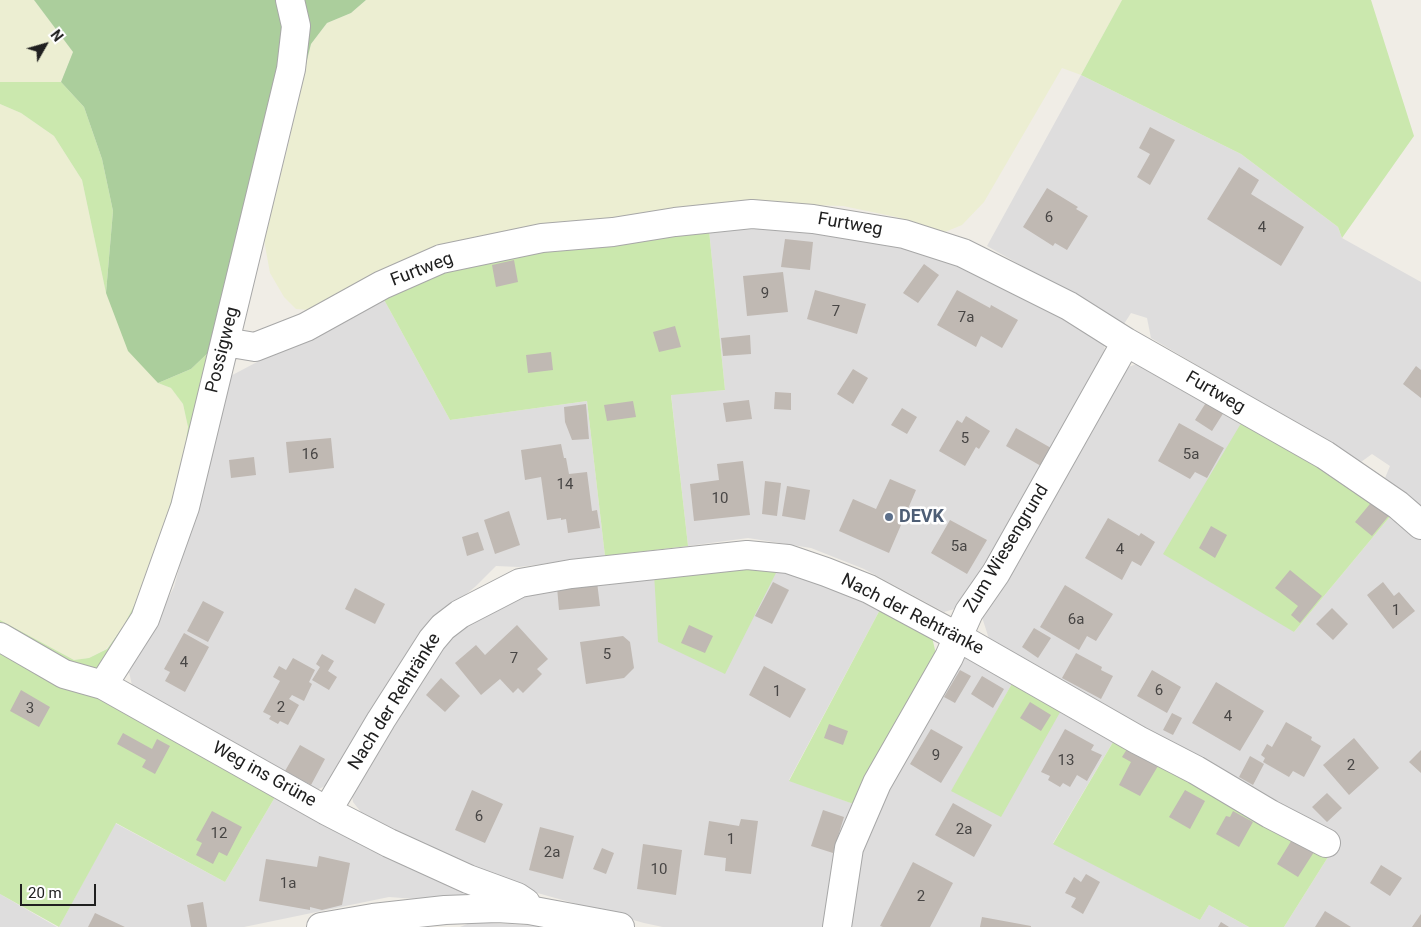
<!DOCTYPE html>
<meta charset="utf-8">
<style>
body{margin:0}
#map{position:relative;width:1421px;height:927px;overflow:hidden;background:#f0ede6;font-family:Roboto,sans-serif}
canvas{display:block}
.north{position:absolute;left:20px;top:20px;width:50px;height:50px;-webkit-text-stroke:4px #fff;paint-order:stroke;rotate:52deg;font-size:14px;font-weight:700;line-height:20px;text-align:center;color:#202020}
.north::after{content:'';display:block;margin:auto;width:18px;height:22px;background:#202020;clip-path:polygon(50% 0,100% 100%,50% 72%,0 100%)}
.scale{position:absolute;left:20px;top:884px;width:76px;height:22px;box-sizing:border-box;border:2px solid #202020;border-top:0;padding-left:6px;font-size:15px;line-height:18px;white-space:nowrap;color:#202020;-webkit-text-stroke:4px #fff;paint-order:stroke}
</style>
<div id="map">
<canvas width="1421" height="927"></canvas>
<div class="north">N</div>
<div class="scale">20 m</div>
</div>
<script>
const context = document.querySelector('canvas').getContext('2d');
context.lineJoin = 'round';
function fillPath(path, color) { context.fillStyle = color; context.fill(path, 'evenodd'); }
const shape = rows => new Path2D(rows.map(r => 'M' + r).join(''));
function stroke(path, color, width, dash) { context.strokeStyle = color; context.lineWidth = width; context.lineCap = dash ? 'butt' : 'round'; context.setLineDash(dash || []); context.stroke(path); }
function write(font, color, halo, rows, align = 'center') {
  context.font = font + ' Roboto,sans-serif'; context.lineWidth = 5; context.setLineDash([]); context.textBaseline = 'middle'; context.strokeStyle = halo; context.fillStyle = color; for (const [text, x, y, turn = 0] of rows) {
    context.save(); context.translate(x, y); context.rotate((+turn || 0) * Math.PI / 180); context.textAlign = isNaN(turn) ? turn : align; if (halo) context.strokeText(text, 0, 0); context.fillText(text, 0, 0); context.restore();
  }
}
fillPath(shape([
 [1081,75,1241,154,1338,227,1342,238,1421,282,1421,506,1385,478,1390,466,1372,454,1361,462,1151,338,1147,318,1131,313,1124,324,987,246],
 [814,228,886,239,950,259,1040,299,1104,341,1105,354,971,596,958,608,944,612,864,569,811,548,748,538,688,546,671,394,725,390,709,230],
 [382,296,450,420,587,401,605,556,519,567,496,566,476,586,429,625,330,784,314,791,134,694,129,672,174,587,197,502,223,380],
 [1141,362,1243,420,1294,632,1393,513,1421,539,1421,927,1284,927,1328,857,1336,838,1297,812,1153,735,990,642,981,614,1124,369],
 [780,565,883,604,789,780,859,806,825,927,663,927,644,923,534,892,432,853,365,817,353,802,351,790,431,663,459,626,523,592],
 [969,654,1014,680,952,791,1063,707,1116,737,1053,843,1200,920,1209,905,1249,927,848,927,856,876,872,819,953,664],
 [278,792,473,887,470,903,389,897,244,927,59,927,115,823,225,882],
 [0,894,57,927,0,927],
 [472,922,544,926,551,927,460,927]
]), '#dedddd');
fillPath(shape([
 [0,0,34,0,73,52,61,82,0,82],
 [366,0,1122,0,1081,75,1062,68,984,202,962,225,945,232,896,217,843,206,779,204,309,310,296,309,284,297,270,273,264,240,290,137,294,109,311,44,327,23,351,13],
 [0,104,21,113,54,136,82,180,106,293,158,383,171,388,183,404,188,427,183,461,159,542,141,592,124,625,106,649,89,658,74,660,0,620]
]), '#eceed2');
fillPath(shape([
 [1122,0,1371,0,1414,136,1342,238,1338,227,1241,154,1081,75],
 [0,82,61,82,84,107,102,159,113,211,106,293,82,180,54,136,21,113,0,104],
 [709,230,725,390,671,395,688,546,605,556,587,401,450,420,382,296,455,260],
 [211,350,154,581,99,669,87,673,0,629,0,620,74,660,89,658,107,649,124,625,141,592,159,542,183,461,188,427,183,404,171,388,158,383,191,369],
 [1243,420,1393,513,1294,632,1163,554],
 [780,565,725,674,658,642,654,573],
 [883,604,931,633,936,654,859,806,789,781],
 [0,648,96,696,278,792,225,882,116,823,59,927,0,894],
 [1014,680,1063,707,1001,817,951,791],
 [1116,737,1232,799,1328,857,1284,927,1249,927,1209,905,1200,920,1053,844]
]), '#cbe8ae');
fillPath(shape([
 [34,0,366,0,351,13,327,23,311,44,302,80,211,350,191,369,158,383,128,351,106,293,113,211,102,159,84,107,61,82,73,52]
]), '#abce9c');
fillPath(shape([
 [1150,127,1175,140,1150,185,1137,177,1150,154,1139,148],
 [1239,167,1259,180,1251,194,1304,227,1281,266,1207,219],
 [1047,188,1078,207,1076,209,1088,216,1067,250,1055,243,1053,246,1023,227],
 [785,239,813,242,810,270,781,267],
 [514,260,518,282,496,287,492,265],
 [924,264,939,275,918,303,903,293],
 [783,272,788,312,747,316,743,276],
 [815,290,866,304,857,334,807,319],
 [957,290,990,308,991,305,1018,320,1002,348,981,336,976,347,937,325],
 [675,326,681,347,659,352,653,332],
 [750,335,751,354,723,356,721,338],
 [551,352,553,370,528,373,526,355],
 [1416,366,1421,370,1421,398,1403,384],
 [853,369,868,378,853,404,837,394],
 [775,392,791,393,791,410,774,409],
 [749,400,752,419,726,422,723,403],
 [633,401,636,417,607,421,604,405],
 [1207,401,1224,412,1212,431,1195,420],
 [586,404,589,439,572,440,565,422,564,407],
 [902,408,917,417,907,434,891,425],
 [966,416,990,431,979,449,976,447,965,466,939,451,957,420,962,423],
 [1179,423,1224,448,1207,478,1195,472,1190,479,1158,461],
 [1016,428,1051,448,1041,466,1006,446],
 [331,438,334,468,289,473,286,442],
 [561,444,564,458,566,458,569,474,587,472,592,511,597,510,600,528,568,533,566,519,561,520,561,518,547,520,541,477,525,480,521,450],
 [254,457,256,475,231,478,229,460],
 [743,461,750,515,694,521,690,484,719,480,717,464],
 [890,479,916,490,889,553,839,531,853,499,876,509],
 [765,481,781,483,777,516,762,514],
 [787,486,810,490,805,520,782,516],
 [1374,499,1391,513,1372,536,1355,522],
 [509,511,520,545,495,554,484,520],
 [1108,518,1139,536,1141,533,1155,542,1141,566,1132,561,1122,580,1085,558],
 [950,520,987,540,967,574,931,553],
 [1211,526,1227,535,1215,558,1199,548],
 [478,532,484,550,467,556,462,537],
 [1290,570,1322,596,1300,623,1291,615,1298,606,1275,588],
 [597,582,600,606,559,610,557,587],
 [773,582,789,590,772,624,755,616],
 [1383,582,1394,596,1399,592,1415,611,1393,629,1367,595],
 [1065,585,1113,614,1096,641,1087,636,1079,650,1040,627],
 [355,588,385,604,375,624,345,609],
 [203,601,224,612,208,642,187,631],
 [1332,608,1348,624,1333,640,1316,624],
 [517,625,548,659,537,669,542,674,523,693,518,688,513,693,500,679,481,695,455,663,476,645,485,655],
 [689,625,713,636,705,653,681,643],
 [1034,628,1051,638,1038,658,1022,647],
 [184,633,209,647,185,692,165,681,170,672,164,669],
 [623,636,630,642,634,668,624,678,586,684,580,642],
 [1076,653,1102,667,1101,670,1113,676,1101,699,1062,678],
 [322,654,334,661,328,671,337,677,329,690,312,680,320,667,316,664],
 [293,658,315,670,309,682,312,684,304,701,292,695,289,699,299,705,288,725,280,721,278,724,269,719,271,716,263,712,280,681,273,677,279,666,286,670],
 [764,666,806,689,790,718,749,695],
 [960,670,971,676,955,703,944,697],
 [1152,670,1181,687,1167,713,1137,696],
 [982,676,1004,689,993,708,971,694],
 [441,678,460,696,445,712,426,695],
 [1216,682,1264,711,1240,751,1192,723],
 [21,690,50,707,39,727,10,711],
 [1030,702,1051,715,1041,731,1020,718],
 [1172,713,1182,718,1173,735,1163,730],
 [1286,722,1312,737,1311,740,1321,746,1304,777,1293,771,1289,777,1263,762,1265,758,1261,755,1267,744,1272,747],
 [829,724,848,731,843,745,824,738],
 [931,729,963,747,941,783,910,764],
 [1065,729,1094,745,1091,750,1102,755,1087,781,1077,775,1070,787,1063,783,1060,787,1048,780,1050,776,1041,772],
 [123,733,152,749,157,739,170,746,155,774,142,767,146,760,117,744],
 [1354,738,1379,768,1349,795,1323,765],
 [300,745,325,759,311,785,285,771],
 [1127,749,1158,766,1140,796,1119,785,1131,762,1122,757],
 [1421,750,1421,773,1409,762],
 [1250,756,1264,764,1253,785,1239,777],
 [472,790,503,804,485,843,455,830],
 [1185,790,1205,801,1190,829,1169,817],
 [1327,793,1342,808,1327,822,1312,807],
 [953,803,992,825,974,857,935,835],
 [823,810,844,817,833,853,811,846],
 [212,811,242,827,227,856,219,852,213,864,196,855,202,843,196,840],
 [1233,811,1253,822,1239,847,1216,834,1226,816,1230,817],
 [741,819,758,821,751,874,725,871,726,858,704,855,709,821,739,826],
 [540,827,574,836,563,879,529,870],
 [1293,838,1314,852,1298,877,1277,864],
 [643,844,682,850,676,895,637,889],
 [602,848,614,853,606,874,593,869],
 [319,856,350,863,342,905,322,910,310,907,310,910,259,901,266,859,317,867],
 [913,862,953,883,930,927,883,927,880,926],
 [1381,865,1402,878,1390,896,1370,883],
 [1086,874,1100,882,1083,914,1071,907,1076,898,1065,893,1074,877,1081,882],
 [203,902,207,927,191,927,187,905],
 [1325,911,1351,927,1315,927],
 [95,913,125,927,88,927],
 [1421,914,1421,927,1412,927],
 [982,917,1031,926,1031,927,980,927],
 [1221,922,1229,927,1218,927]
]), '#c0b9b3');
const minor = shape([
 [225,342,255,347,306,327,382,285,441,259,542,238,613,232,675,222,752,214,813,219,904,234,963,253,1069,306,1126,342,1325,455,1398,505,1421,525],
 [0,637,64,674,103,685,327,811,389,843,468,879,517,897,526,903,529,910],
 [103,685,145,619,185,507,291,69,296,26,290,0],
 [327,811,381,720,432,640,443,627,460,614,520,583,571,574,747,555,788,559,826,572,869,589,958,637,1138,740,1196,770,1270,814,1326,843],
 [321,927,373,918,445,910,497,908,529,910,620,927],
 [837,927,849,848,877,783,949,657,969,612,996,573,1126,342]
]);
stroke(minor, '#a7a7a7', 30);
stroke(minor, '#fff', 28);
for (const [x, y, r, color] of [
 [889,517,5,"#5c6f8a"]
]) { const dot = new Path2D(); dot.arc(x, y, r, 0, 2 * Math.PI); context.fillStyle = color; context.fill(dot); stroke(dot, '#fff', 2); }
write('15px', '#484645', null, [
 ["6",1049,218],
 ["4",1262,228],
 ["9",765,294],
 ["7",836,312],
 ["7a",966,318],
 ["5",965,439],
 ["16",310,455],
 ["5a",1191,455],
 ["14",565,485],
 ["10",720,499],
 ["5a",959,547],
 ["4",1120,550],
 ["1",1396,611],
 ["6a",1076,620],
 ["5",607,655],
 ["7",514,659],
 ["4",184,663],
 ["6",1159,691],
 ["1",777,692],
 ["2",281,708],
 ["3",30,709],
 ["4",1228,717],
 ["9",936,756],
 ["13",1066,761],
 ["2",1351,766],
 ["6",479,817],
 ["2a",964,830],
 ["12",219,834],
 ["1",731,840],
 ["2a",552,853],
 ["10",659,870],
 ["1a",288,884],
 ["2",921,897]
]);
write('18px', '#202020', '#fff', [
 ["Furtweg",850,225,10],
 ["Furtweg",422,270,-21],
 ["Possigweg",223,350,-76],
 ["Furtweg",1215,393,30],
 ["Zum Wiesengrund",1007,549,-59],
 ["Nach der Rehtränke",912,615,27],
 ["Nach der Rehtränke",395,702,-58],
 ["Weg ins Grüne",264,775,29]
]);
write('bold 18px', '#4e5e75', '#fff', [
 ["DEVK",899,517]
], 'left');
</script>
